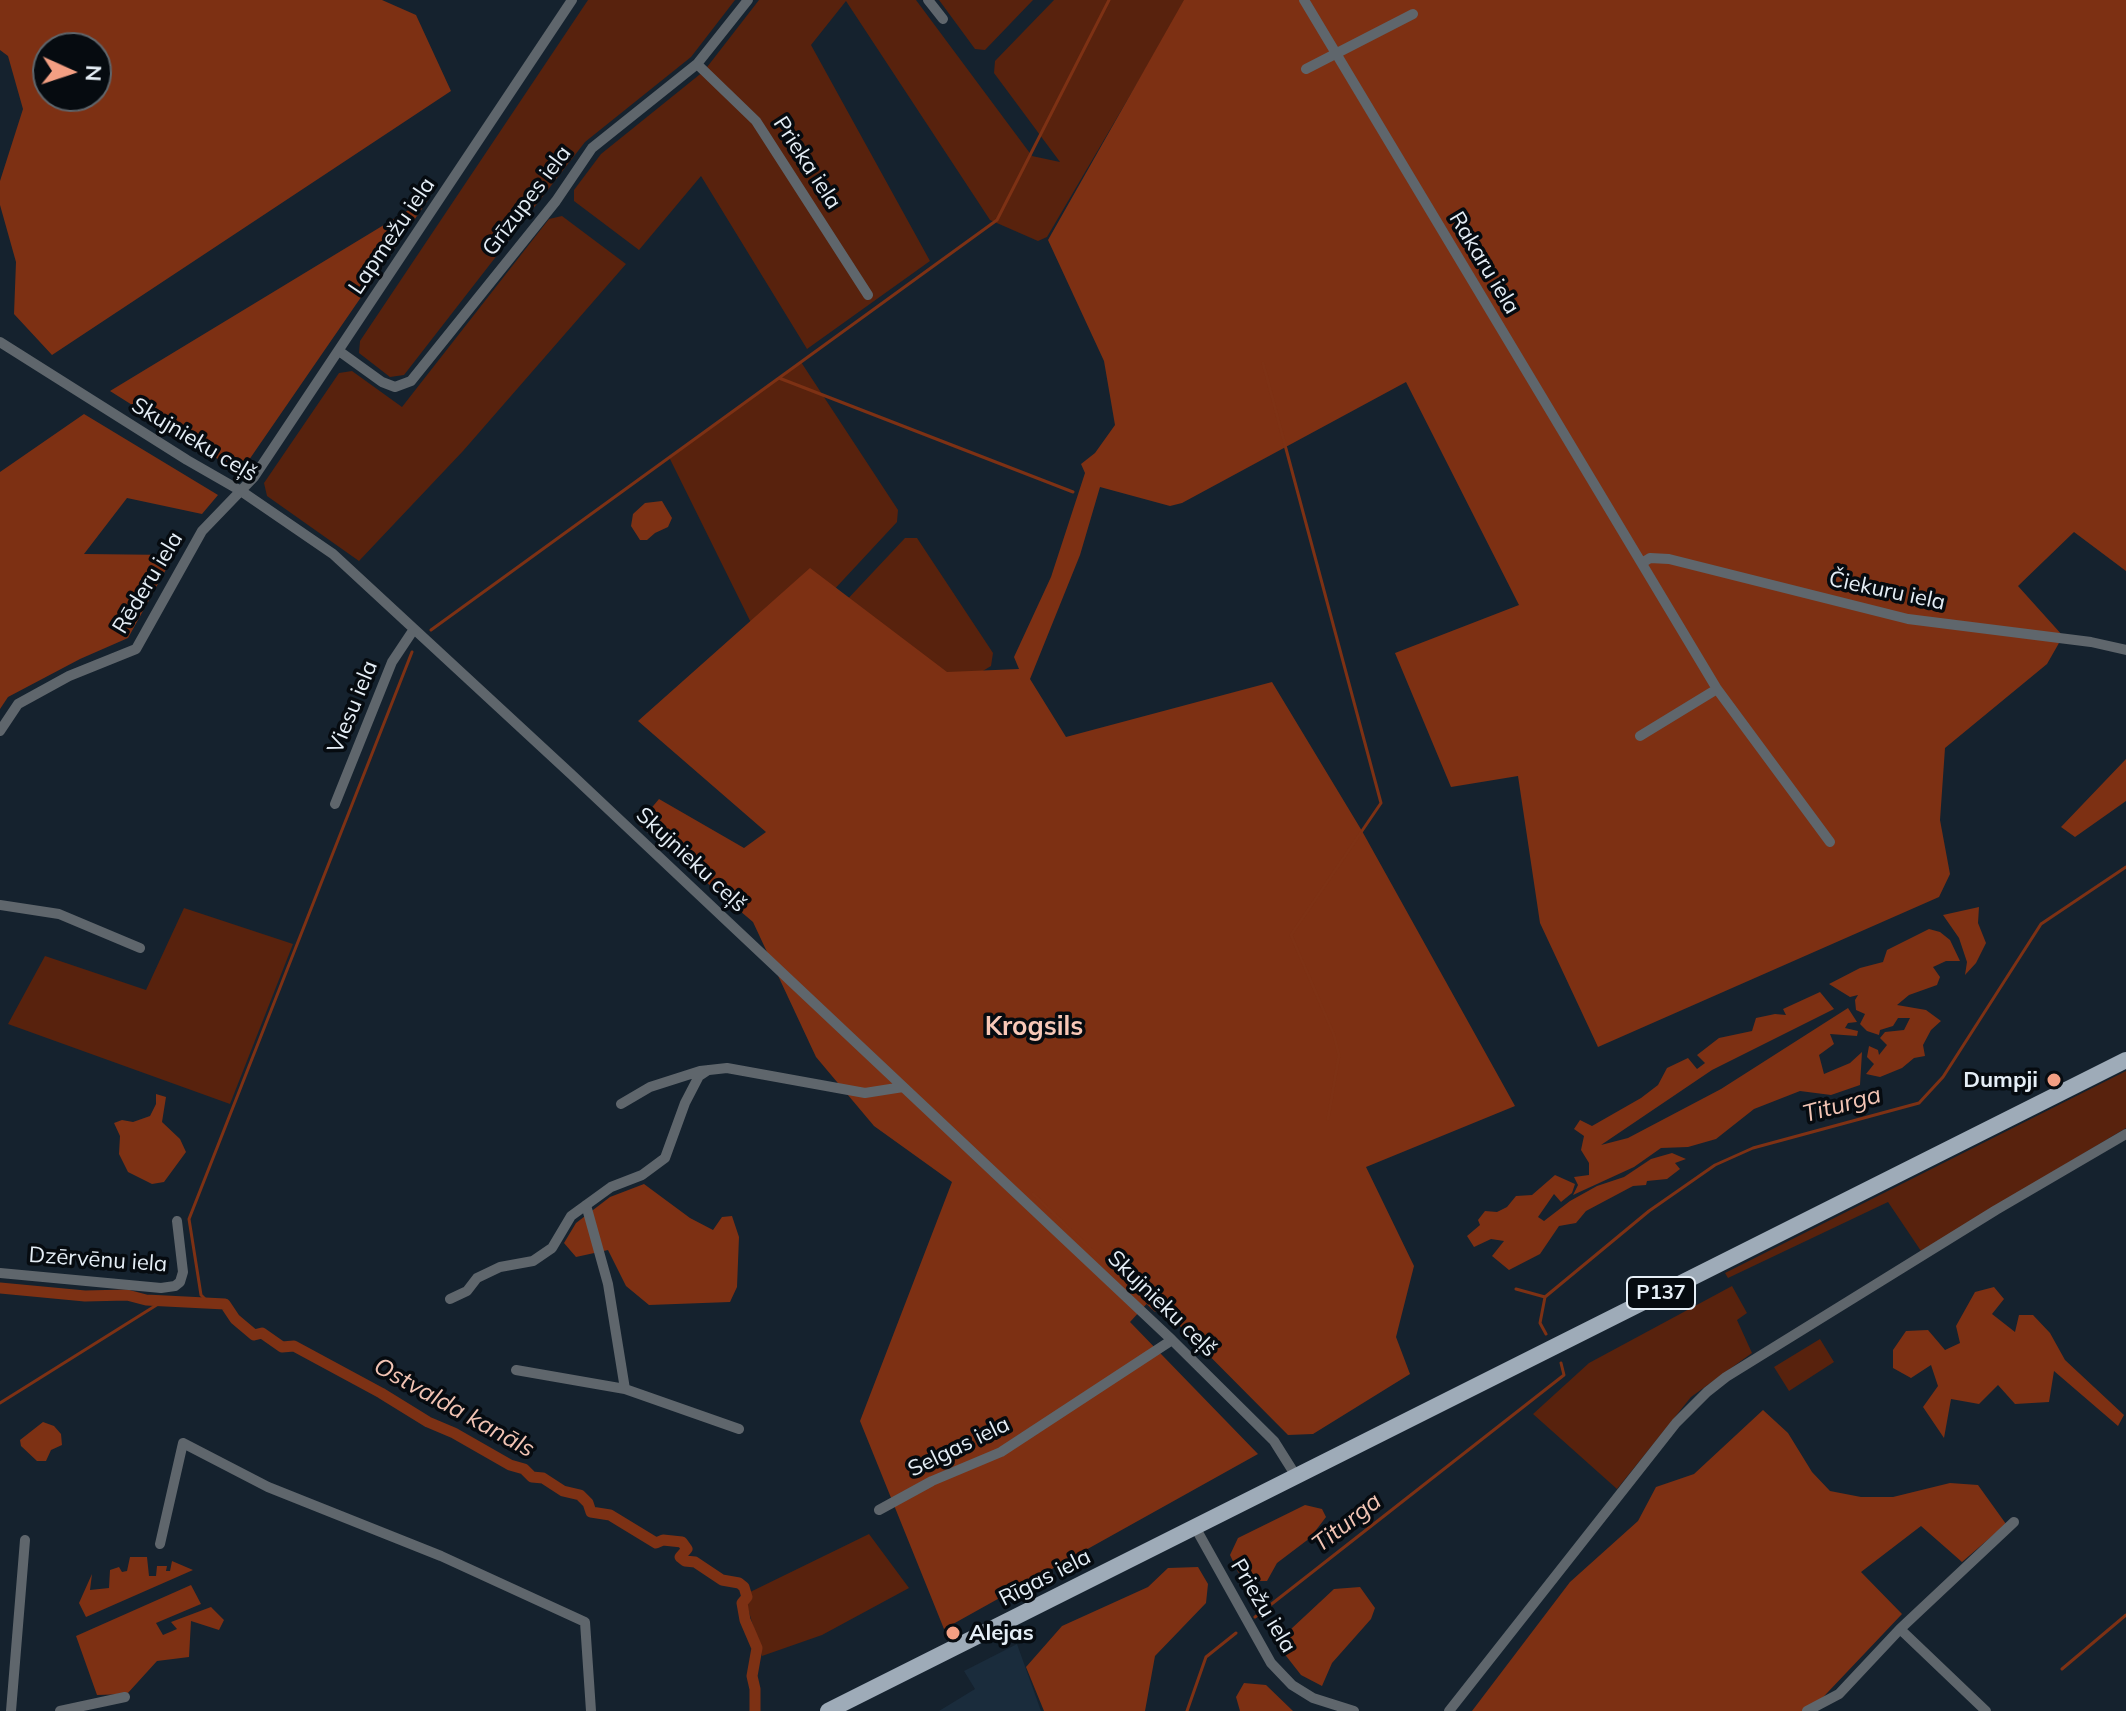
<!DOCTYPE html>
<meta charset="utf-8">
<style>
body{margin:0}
#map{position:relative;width:2126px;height:1711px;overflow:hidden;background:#15222e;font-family:Mulish,sans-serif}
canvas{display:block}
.north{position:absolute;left:32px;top:32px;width:80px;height:80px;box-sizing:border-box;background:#060b10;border:2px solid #5f666c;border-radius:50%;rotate:93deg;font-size:22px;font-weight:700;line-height:32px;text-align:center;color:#e5eef6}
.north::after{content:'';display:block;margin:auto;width:28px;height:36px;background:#f39f83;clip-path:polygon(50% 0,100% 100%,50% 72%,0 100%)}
</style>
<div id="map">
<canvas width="2126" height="1711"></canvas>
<div class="north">N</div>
</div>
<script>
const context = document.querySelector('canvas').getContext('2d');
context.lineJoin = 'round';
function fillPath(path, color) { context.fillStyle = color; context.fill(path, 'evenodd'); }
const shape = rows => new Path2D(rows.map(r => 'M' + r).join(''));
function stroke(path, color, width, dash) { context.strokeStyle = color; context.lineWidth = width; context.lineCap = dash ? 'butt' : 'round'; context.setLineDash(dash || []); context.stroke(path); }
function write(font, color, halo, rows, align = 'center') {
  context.font = font + ' Mulish,sans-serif'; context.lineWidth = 7; context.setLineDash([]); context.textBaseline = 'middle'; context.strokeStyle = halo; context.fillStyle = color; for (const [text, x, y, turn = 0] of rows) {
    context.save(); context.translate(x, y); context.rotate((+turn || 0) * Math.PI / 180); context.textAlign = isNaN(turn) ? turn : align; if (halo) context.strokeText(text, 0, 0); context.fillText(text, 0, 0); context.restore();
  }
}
fillPath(shape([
 [1017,1644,1041,1711,939,1711,975,1689,964,1671]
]), '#1a2c3c');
fillPath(shape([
 [588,0,735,0,691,57,585,142,404,375,390,377,359,353,360,341],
 [759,0,916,0,1032,156,1060,162,994,73,995,61,1054,0,1186,0,1047,237,1038,241,990,220,846,1,811,45,930,261,807,349,701,176,639,250,574,201,574,190,601,154,704,71],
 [939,0,1033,0,985,50,975,49],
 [562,216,626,264,463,451,359,561,267,496,264,483,339,373,352,371,402,407,549,219],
 [801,362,898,510,897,522,777,651,765,651,669,457],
 [905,538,917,538,993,653,991,666,833,762,782,669],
 [184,908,293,944,230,1104,8,1024,45,956,146,990],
 [2126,1071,2126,1128,1921,1251,1888,1202,1728,1278,1725,1273],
 [1732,1286,1747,1313,1737,1320,1752,1353,1691,1397,1617,1489,1533,1414,1589,1363],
 [1820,1339,1834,1362,1789,1391,1774,1367],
 [869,1534,909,1588,822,1635,762,1656,744,1595]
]), '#58220d');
fillPath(shape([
 [0,0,382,0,416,15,451,91,52,355,14,314,16,262,0,205,0,181,23,109,8,56,0,50],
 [48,48,96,48,96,96,48,96],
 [1184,0,2126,0,2126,571,2074,532,2018,586,2063,636,2047,664,1945,748,1940,820,1950,874,1939,897,1598,1047,1540,923,1518,776,1451,787,1395,653,1519,605,1406,382,1182,503,1170,506,1100,487,1080,555,1030,679,1066,737,1272,682,1362,831,1515,1106,1366,1167,1414,1266,1396,1337,1410,1374,1313,1434,1288,1435,1152,1298,1130,1322,1258,1454,944,1629,860,1421,952,1182,874,1126,816,1057,753,922,638,824,659,799,744,848,766,832,638,721,810,568,947,672,1019,669,1014,657,1051,577,1085,473,1081,464,1095,453,1115,425,1104,361,1048,240],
 [430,197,240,473,110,391],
 [84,414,218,495,202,514,127,498,84,554,174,555,128,638,80,659,8,697,0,709,0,472],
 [2126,759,2126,801,2075,837,2061,827],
 [1979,907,1978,923,1986,943,1976,963,1965,975,1967,962,1959,938,1943,915],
 [1929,929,1940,932,1950,940,1960,961,1946,961,1933,967,1940,977,1937,985,1909,995,1897,1005,1926,1010,1941,1021,1931,1030,1923,1045,1925,1056,1914,1058,1902,1068,1880,1077,1866,1074,1874,1064,1867,1057,1869,1046,1878,1050,1879,1055,1887,1045,1880,1038,1885,1032,1904,1030,1910,1018,1898,1018,1893,1026,1880,1030,1879,1035,1867,1031,1860,1024,1865,1014,1856,1010,1855,1000,1858,995,1850,997,1829,984,1860,968,1883,962,1887,950],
 [1820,992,1834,1009,1712,1070,1601,1145,1628,1138,1721,1089,1848,1008,1857,1022,1848,1023,1845,1028,1858,1031,1857,1036,1830,1034,1834,1044,1819,1055,1824,1074,1850,1063,1862,1052,1860,1085,1831,1095,1800,1091,1754,1109,1716,1139,1688,1147,1661,1148,1634,1167,1573,1195,1578,1185,1574,1177,1589,1175,1589,1163,1581,1150,1584,1136,1574,1129,1580,1120,1592,1126,1641,1098,1658,1085,1667,1068,1688,1058,1697,1069,1705,1063,1697,1055,1719,1038,1752,1031,1756,1018,1775,1014,1786,1015,1783,1009],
 [1672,1153,1686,1159,1675,1163,1680,1169,1667,1179,1647,1181,1646,1185,1633,1186,1586,1211,1576,1223,1559,1226,1540,1254,1509,1270,1492,1256,1504,1241,1491,1239,1474,1247,1467,1236,1480,1225,1478,1220,1485,1211,1497,1212,1507,1207,1516,1196,1532,1195,1555,1175,1575,1184,1572,1193,1561,1202,1554,1194,1538,1217,1544,1221,1570,1201,1597,1186,1624,1177,1651,1159],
 [644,1184,690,1218,713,1230,722,1217,732,1216,739,1237,737,1287,730,1302,649,1305,626,1286,608,1250,576,1257,564,1243,576,1223,610,1197],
 [1994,1287,2004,1299,1992,1314,2015,1332,2019,1315,2033,1315,2050,1333,2065,1360,2124,1415,2118,1426,2054,1371,2049,1402,2015,1404,1998,1385,1979,1404,1951,1399,1944,1438,1923,1407,1938,1386,1931,1365,1911,1378,1893,1368,1893,1350,1906,1331,1928,1330,1945,1350,1960,1343,1956,1326,1975,1292],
 [1763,1410,1788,1433,1812,1472,1830,1491,1861,1497,1893,1497,1950,1483,1978,1485,2006,1524,1962,1562,1921,1526,1861,1572,1902,1614,1810,1711,1472,1711,1570,1582,1638,1521,1656,1487,1694,1474],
 [1305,1505,1322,1509,1326,1517,1310,1538,1277,1563,1267,1581,1248,1581,1238,1572,1230,1555,1238,1538],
 [130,1557,147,1557,149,1576,156,1576,157,1566,167,1566,166,1571,170,1571,172,1561,193,1570,86,1617,79,1603,92,1574,90,1590,109,1588,110,1570,119,1567,122,1572,127,1571],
 [1198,1567,1208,1584,1206,1603,1155,1656,1145,1711,1044,1711,1026,1667,1062,1626,1148,1587,1168,1568],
 [191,1585,201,1604,156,1623,163,1635,177,1629,171,1622,211,1607,224,1620,219,1630,191,1621,189,1657,157,1661,127,1694,97,1695,76,1636],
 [1360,1587,1375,1608,1371,1619,1332,1663,1322,1686,1301,1675,1276,1643,1334,1589],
 [1244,1683,1266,1685,1293,1711,1240,1711,1236,1697]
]), '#7d3013');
fillPath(shape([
 [662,501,672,518,668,527,655,533,647,540,640,540,631,526,633,514,645,503],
 [156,1094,166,1097,162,1122,180,1139,186,1152,164,1182,152,1184,128,1172,119,1154,120,1136,114,1123,122,1120,133,1122,150,1116,156,1104],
 [43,1422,54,1426,61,1434,62,1445,51,1450,46,1461,37,1461,21,1446,20,1440]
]), '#7d3114');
stroke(shape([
 [1263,363,1381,803,1291,935,1334,1035,1339,1055,1328,1119],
 [779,378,1073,492],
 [431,630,997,220,1109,0],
 [1033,1194,1155,1310],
 [1516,1289,1545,1297],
 [208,1302,201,1295,189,1219,412,652],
 [1546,1334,1540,1323,1545,1297,1649,1211,1715,1165,1753,1148,1919,1103,1943,1077,2041,924,2126,867],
 [0,1403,163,1301],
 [1255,1617,1564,1375,1561,1363],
 [2062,1669,2126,1615],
 [1187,1711,1206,1657,1236,1633]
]), '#7d3114', 3);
stroke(shape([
 [0,1288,85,1296,127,1295,146,1300,225,1304,235,1319,254,1335,262,1333,282,1347,294,1346,381,1393,428,1422,454,1433,510,1465,524,1469,532,1477,543,1478,563,1491,580,1495,588,1503,591,1512,610,1515,656,1543,663,1540,682,1542,687,1549,680,1557,685,1561,695,1562,722,1580,739,1583,744,1587,747,1597,742,1603,745,1620,757,1648,752,1676,755,1689,755,1711]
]), '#7d3114', 11);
stroke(shape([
 [928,0,943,19],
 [1304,0,1717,689,1830,842],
 [697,64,756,121,868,295],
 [1306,69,1413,14],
 [0,342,187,460,241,491,333,554,572,775,1172,1340,1274,1441,1296,1476],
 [339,351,382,382,395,387,411,381,556,201,592,148,697,64,748,0],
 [1642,563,1650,558,1669,559,1908,619,2091,642,2126,650],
 [0,731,18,704,69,676,136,649,202,531,254,477,572,0],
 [1640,736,1717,689],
 [335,804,392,662,414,629],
 [0,905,59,914,140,948],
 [621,1104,650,1087,700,1071,727,1068,865,1093,903,1087],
 [586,1205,608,1284,625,1389],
 [0,1273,161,1288,175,1286,180,1282,183,1272,177,1221],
 [450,1299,467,1291,477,1278,500,1267,533,1261,552,1248,571,1216,611,1187,642,1175,665,1158,685,1103,699,1076,708,1070],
 [516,1370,625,1389,739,1429],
 [879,1510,932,1481,1001,1452,1172,1340],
 [1195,1527,1271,1663,1292,1685,1313,1698,1354,1711],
 [160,1544,183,1443,268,1487,441,1556,585,1622,591,1711],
 [1900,1629,1986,1711],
 [11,1711,25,1540],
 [60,1711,125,1697],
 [1449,1711,1676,1423,1707,1392,1726,1377,1996,1210,2126,1134],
 [1807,1711,1839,1694,1900,1629,2014,1522]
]), '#5f666c', 10);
stroke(shape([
 [828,1711,2126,1060]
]), '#9eabb8', 16);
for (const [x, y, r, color] of [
 [2054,1080,8,"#f39f83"],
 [953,1633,8,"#f39f83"]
]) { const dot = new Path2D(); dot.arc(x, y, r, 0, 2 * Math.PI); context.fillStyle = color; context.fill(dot); stroke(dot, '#060b10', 3); }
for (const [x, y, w] of [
 [1661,1293,68]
]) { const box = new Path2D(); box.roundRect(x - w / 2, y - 16, w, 32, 6); context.fillStyle = '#060b10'; context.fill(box); stroke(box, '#e5eef6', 2); }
write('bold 20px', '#e5eef6', null, [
 ["P137",1661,1293]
]);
write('22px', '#e5eef6', '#060b10', [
 ["Prieka iela",807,163,57],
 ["Grīzupes iela",527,201,-53],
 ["Lapmežu iela",392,236,-56],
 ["Rakaru iela",1484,263,59],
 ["Skujnieku ceļš",194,440,31],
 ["Rēderu iela",148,583,-59],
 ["Čiekuru iela",1887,591,12],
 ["Viesu iela",353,707,-68],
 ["Skujnieku ceļš",691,860,43],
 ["Dzērvēnu iela",98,1260,4],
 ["Skujnieku ceļš",1162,1304,44],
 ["Selgas iela",959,1447,-26],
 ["Rīgas iela",1045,1578,-27],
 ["Priežu iela",1263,1606,59]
]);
write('bold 22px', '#e5eef6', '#060b10', [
 ["Dumpji",2038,1080],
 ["Alejas",969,1633,"left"]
], 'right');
write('italic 24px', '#f2c4b4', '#060b10', [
 ["Titurga",1842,1105,-15],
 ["Ostvalda kanāls",454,1408,29],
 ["Titurga",1347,1523,-38]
]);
write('bold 26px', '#f8c8b7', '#060b10', [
 ["Krogsils",1034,1027]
]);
</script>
